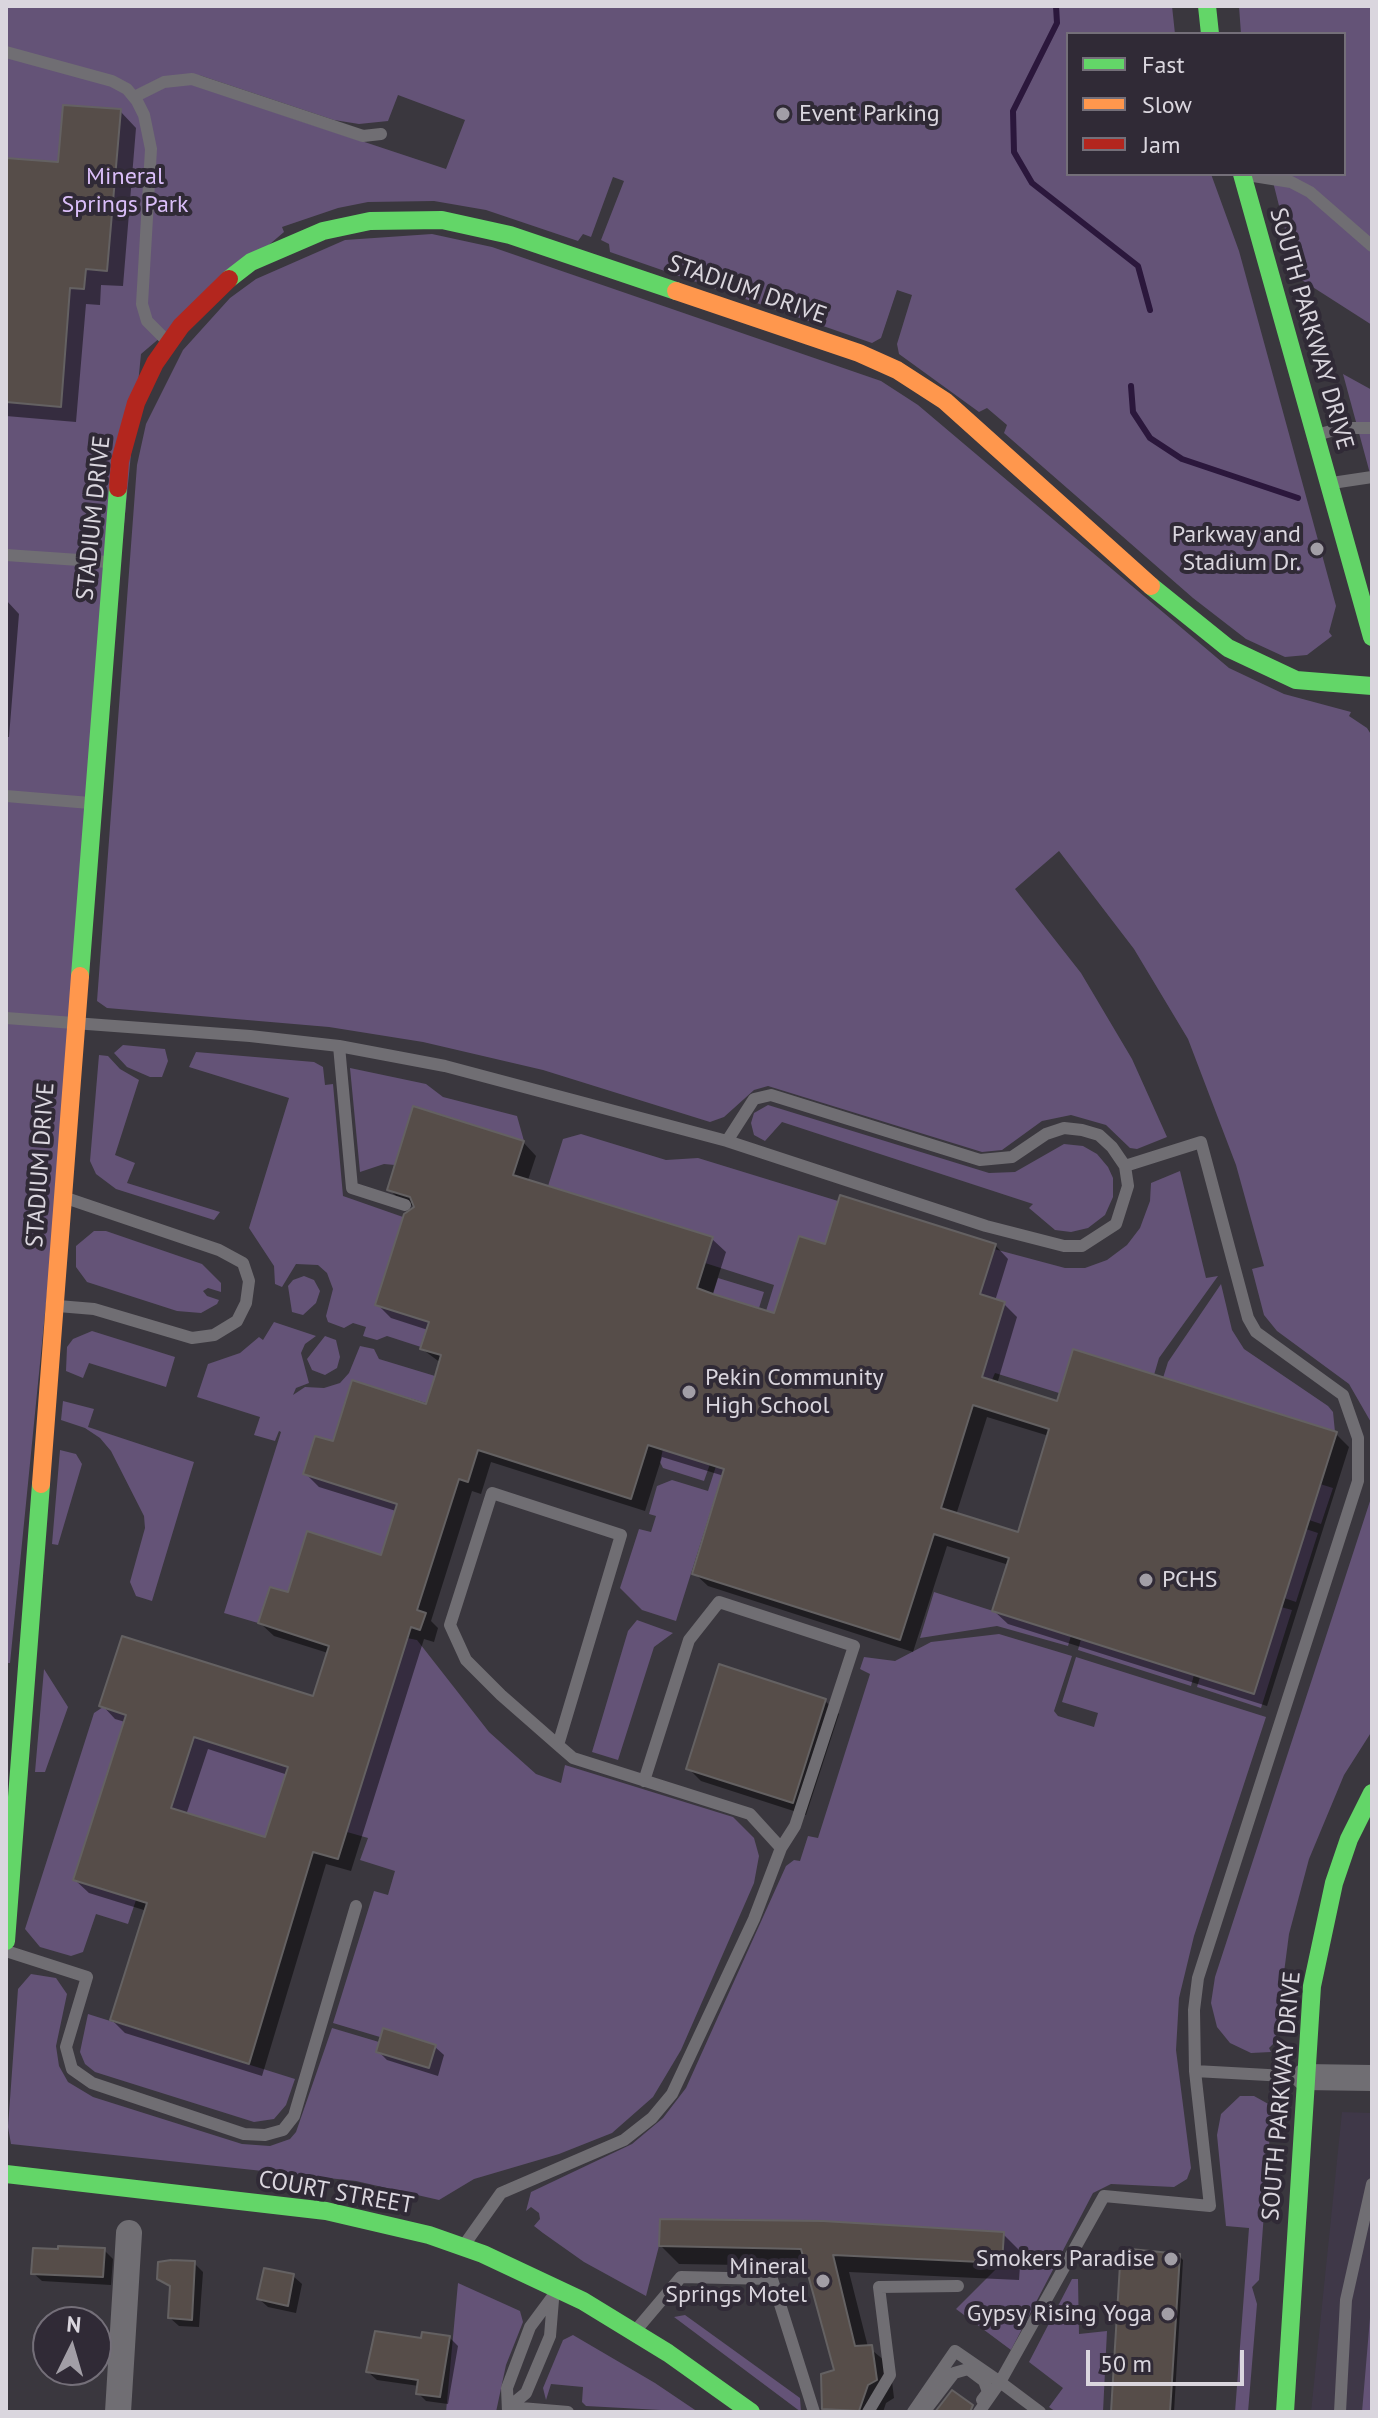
<!DOCTYPE html>
<style>
body{margin:0}
#map{position:relative;width:1378px;height:2418px;overflow:hidden;background:#3a373e;font-family:"PT Sans",sans-serif}
canvas{display:block}
.frame{position:absolute;inset:0;border:8px solid #dad6de;pointer-events:none}
.legend{position:absolute;left:1066px;top:32px;width:280px;height:144px;box-sizing:border-box;background:#302a36;border:2px solid #746f79;margin:0;padding:10px 14px;list-style:none;font-size:24px;color:#dad6de}
.legend li{display:flex;align-items:center;gap:16px;height:40px}
.legend b{width:40px;border:2px solid #746f79}
.north{position:absolute;left:32px;top:2306px;width:80px;height:80px;box-sizing:border-box;background:#302a36;border:2px solid #746f79;border-radius:50%;rotate:5deg;font-size:22px;font-weight:700;line-height:32px;text-align:center;color:#dad6de}
.north::after{content:'';display:block;margin:auto;width:28px;height:36px;background:#a29ea6;clip-path:polygon(50% 0,100% 100%,50% 72%,0 100%)}
.scale{position:absolute;left:1086px;top:2350px;width:158px;height:36px;box-sizing:border-box;border:4px solid #dad6de;border-top:0;padding-left:10px;font-size:24px;line-height:28px;white-space:nowrap;color:#dad6de;-webkit-text-stroke:6px #302a36;paint-order:stroke}
</style>
<div id="map">
<canvas width="1378" height="2418"></canvas>
<div class="frame"></div>
<ul class="legend">
<li><b style="height:10px;background:#63d668"></b>Fast</li>
<li><b style="height:10px;background:#ff974d"></b>Slow</li>
<li><b style="height:10px;background:#b3261e"></b>Jam</li>
</ul>
<div class="north">N</div>
<div class="scale">50 m</div>
</div>
<script>
const context = document.querySelector('canvas').getContext('2d');
context.lineJoin = 'round';
function fillPath(path, color) { context.fillStyle = color; context.fill(path, 'evenodd'); }
const shape = rows => new Path2D(rows.map(r => 'M' + r).join(''));
function stroke(path, color, width, dash) { context.strokeStyle = color; context.lineWidth = width; context.lineCap = dash ? 'butt' : 'round'; context.setLineDash(dash || []); context.stroke(path); }
function write(font, color, halo, rows, align = 'center') {
  context.font = font + ' "PT Sans",sans-serif'; context.lineWidth = 8; context.setLineDash([]); context.textBaseline = 'middle'; context.strokeStyle = halo; context.fillStyle = color; for (const [text, x, y, turn = 0] of rows) {
    context.save(); context.translate(x, y); context.rotate((+turn || 0) * Math.PI / 180); context.textAlign = isNaN(turn) ? turn : align; if (halo) context.strokeText(text, 0, 0); context.fillText(text, 0, 0); context.restore();
  }
}
fillPath(shape([
 [1342,2112,1372,2113,1372,2412,1311,2412]
]), '#3f3848');
fillPath(shape([
 [6,6,1172,6,1175,34,1068,34,1068,174,1211,174,1239,251,1336,606,1329,632,1332,636,1307,655,1285,657,1246,639,1193,598,1004,433,1007,425,987,408,979,412,899,354,897,344,912,295,897,290,881,338,872,343,610,252,609,244,601,240,624,181,613,177,591,237,583,234,578,241,486,210,434,201,368,202,338,208,282,227,284,232,141,354,10,1663,6,1663],
 [199,75,334,120,359,124,388,121,398,95,465,120,446,169,271,111],
 [1239,6,1372,6,1372,325,1297,277,1271,174,1344,174,1344,34,1241,34],
 [432,234,492,247,881,381,918,405,1229,668,1284,694,1351,712,1349,716,1367,728,1372,736,1372,1424,1349,1384,1277,1331,1264,1315,1252,1269,1264,1266,1236,1165,1188,1039,1134,949,1059,851,1015,889,1081,973,1132,1059,1167,1137,1137,1149,1130,1148,1106,1125,1071,1115,1042,1121,1002,1150,982,1152,768,1086,754,1090,724,1117,710,1122,543,1070,423,1042,329,1027,107,1008,97,1001,137,465,146,424,183,350,230,298,256,279,345,240],
 [1343,374,1372,390,1372,481],
 [123,1045,165,1049,168,1061,162,1077,150,1077,127,1067,114,1053],
 [196,1052,314,1062,323,1067,325,1085,333,1084,343,1196,403,1217,376,1305,429,1322,421,1347,387,1336,377,1340,363,1336,366,1327,353,1323,344,1328,328,1322,326,1316,333,1289,327,1273,318,1265,296,1264,282,1287,275,1284,274,1266,249,1228,289,1098,189,1067],
 [99,1055,108,1056,120,1069,139,1080,115,1155,135,1163,127,1183,220,1212,214,1220,116,1189,96,1174,90,1161],
 [350,1068,426,1084,443,1097,517,1116,524,1141,414,1106,395,1165,384,1164,360,1172],
 [768,1105,989,1173,1015,1172,1064,1144,1083,1146,1097,1154,1108,1167,1113,1178,1113,1197,1105,1215,1088,1228,1071,1232,1055,1230,1029,1208,1033,1204,782,1122,765,1141,754,1135,751,1123,754,1113],
 [581,1134,666,1160,698,1158,838,1201,852,1253,799,1236,774,1313,766,1311,774,1285,705,1263,713,1237,548,1186,563,1139],
 [1180,1171,1206,1278,1218,1276,1159,1358,1154,1375,1073,1349,1059,1393,995,1373,992,1380,982,1377,1005,1302,951,1285,994,1249,1065,1268,1085,1268,1107,1260,1127,1245,1140,1228,1150,1201,1151,1183],
 [94,1231,106,1231,202,1264,221,1283,221,1292,208,1288,203,1291,207,1296,219,1300,217,1304,201,1313,177,1311,87,1282,76,1267,76,1246],
 [304,1276,314,1280,320,1291,316,1303,303,1315,292,1312,288,1286,293,1280],
 [718,1278,764,1292,759,1308,713,1294],
 [1221,1284,1232,1330,1244,1349,1328,1406,1333,1412,1335,1432,1163,1378,1168,1362],
 [274,1322,316,1336,305,1344,301,1353,309,1383,296,1388,293,1395,305,1387,324,1388,340,1383,349,1373,360,1346,374,1349,379,1359,435,1376,426,1403,352,1381,333,1441,315,1436,303,1474,397,1504,381,1555,307,1531,288,1592,270,1587,258,1623,224,1613,281,1432,279,1431,275,1441,254,1435,260,1417,197,1397,208,1364,240,1353,259,1337,263,1340],
 [92,1331,175,1357,166,1387,89,1363,83,1378,66,1371,67,1347,73,1339],
 [325,1336,336,1340,340,1357,337,1368,325,1375,312,1370,307,1359],
 [63,1401,94,1409,88,1427,194,1462,152,1601,136,1596,130,1582,145,1528,144,1516,111,1451,100,1438,85,1428,61,1420],
 [663,1449,710,1464,704,1481,663,1468,660,1462],
 [60,1450,76,1454,82,1464,58,1545,52,1544],
 [716,1466,724,1469,676,1621,642,1610,620,1588,639,1529,651,1532,656,1516,649,1514,657,1486,672,1480,708,1491],
 [1320,1484,1333,1488,1321,1524,1309,1520],
 [1372,1495,1372,1731,1344,1775,1309,1859,1289,1934,1275,2042,1269,2048,1271,2052,1251,2053,1230,2043,1217,2027,1211,2003,1215,1977],
 [1306,1529,1318,1533,1296,1602,1284,1598],
 [934,1592,1071,1636,1068,1646,997,1626,920,1638],
 [1281,1607,1292,1610,1261,1708,1197,1687,1200,1677],
 [637,1620,673,1633,654,1647,618,1760,592,1752,628,1631],
 [999,1634,1072,1656,1054,1711,1058,1716,1094,1727,1098,1713,1062,1702,1076,1657,1266,1717,1194,1936,1179,1998,1176,2050,1191,2168,1187,2179,1174,2187,1111,2184,1093,2193,1011,2350,956,2309,1002,2263,1003,2232,823,2221,660,2219,659,2246,646,2296,584,2262,543,2233,534,2226,540,2219,539,2213,531,2207,526,2211,531,2192,632,2144,663,2118,686,2088,786,1866,794,1860,800,1861,808,1836,818,1838,870,1674,860,1669,864,1657,895,1661,931,1642],
 [407,1638,417,1640,489,1732,536,1774,561,1783,565,1765,733,1817,754,1838,759,1856,754,1883,681,2050,653,2097,612,2133,559,2154,474,2179,439,2200,356,2181,11,2144,8,2127,18,1989,31,1974,56,1978,67,1994,56,2046,59,2066,68,2082,93,2097,242,2144,270,2146,290,2139,296,2132,332,2028,379,2042,376,2052,429,2068,436,2045,383,2029,380,2037,333,2023,374,1891,388,1895,395,1871,360,1860,368,1838,347,1832],
 [1081,1639,1194,1675,1191,1686,1078,1650],
 [44,1669,68,1707,45,1772,35,1772],
 [103,1707,126,1715,73,1880,136,1900,128,1924,96,1914,83,1952,71,1956,40,1947,25,1929,94,1713],
 [194,1737,288,1767,265,1837,171,1808],
 [88,2014,295,2079,286,2105,274,2119,254,2122,95,2072,85,2064,80,2052],
 [1240,2096,1254,2096,1272,2106,1259,2280,1252,2287,1257,2304,1248,2412,1235,2412,1249,2228,1226,2226,1217,2135,1221,2114],
 [1072,2279,1078,2279,1079,2334,1107,2331,1103,2412,1056,2412,1049,2407,1063,2388,1029,2362],
 [458,2283,520,2311,523,2322,506,2365,496,2412,446,2412],
 [1372,2302,1372,2412,1362,2412,1371,2306],
 [685,2315,800,2398,801,2412,674,2317],
 [573,2335,655,2383,698,2412,586,2406,582,2402,583,2387,551,2384,546,2400,543,2388,563,2340]
]), '#645377');
fillPath(shape([
 [120,111,136,128,123,286,101,285,100,305,86,304,76,422,6,416,6,160,60,164],
 [6,600,19,614,9,737,6,737],
 [523,1142,536,1156,528,1180,712,1239,726,1252,712,1296,775,1315,826,1246,995,1245,1008,1259,995,1301,1004,1304,1017,1317,997,1384,1058,1403,1336,1434,1349,1447,1267,1706,1008,1624,994,1611,1009,1565,947,1546,913,1652,708,1586,694,1573,724,1476,662,1457,645,1511,491,1462,481,1494,472,1491,431,1621,438,1628,434,1642,424,1639,351,1871,326,1864,262,2076,125,2033,112,2020,147,1911,89,1893,75,1880,125,1722,115,1719,102,1705,314,1699,328,1653,274,1636,260,1623,289,1595,382,1557,396,1511,319,1487,306,1474,334,1444,427,1406,441,1363,422,1349,428,1330,391,1318,378,1305,417,1207,403,1203,389,1189],
 [987,1417,1049,1436,1019,1534,956,1515],
 [208,1749,288,1775,267,1839,186,1815],
 [825,1701,839,1714,806,1815,701,1781,688,1768],
 [435,2047,444,2055,438,2076,387,2060,378,2051],
 [1003,2234,1021,2252,1019,2280,849,2272,868,2347,890,2365,894,2398,886,2403,883,2412,828,2412,824,2408,836,2371,808,2266,679,2264,661,2246],
 [104,2250,113,2259,111,2285,42,2281,33,2273],
 [1179,2256,1183,2260,1174,2412,1113,2412],
 [194,2263,203,2272,199,2327,179,2326,170,2318,172,2289,159,2278],
 [293,2276,302,2284,296,2313,268,2307,259,2299],
 [449,2337,458,2346,448,2404,426,2401,418,2393,419,2386,377,2380,368,2372,422,2340]
]), '#0007');
stroke(shape([
 [1056,6,1057,23,1013,111,1014,152,1032,183,1138,266,1150,310],
 [1131,386,1133,412,1150,438,1182,459,1298,498]
]), '#2b173c', 6);
const building = shape([
 [63,105,121,109,107,271,86,269,84,289,70,288,61,407,6,402,6,158,58,162,63,105],
 [413,1106,524,1141,513,1175,713,1237,697,1288,713,1294,774,1313,799,1236,825,1244,840,1195,996,1244,980,1294,1005,1302,982,1377,1057,1401,1073,1349,1337,1432,1254,1694,992,1611,1009,1558,934,1534,900,1640,692,1574,724,1469,648,1445,631,1499,478,1450,468,1482,459,1479,417,1610,426,1613,420,1630,411,1627,338,1859,313,1852,249,2064,110,2020,147,1903,73,1880,126,1715,99,1706,122,1636,313,1696,329,1646,258,1623,270,1587,288,1592,307,1531,381,1555,397,1504,303,1474,315,1436,333,1441,352,1380,426,1404,435,1376,441,1355,420,1349,429,1322,375,1305,404,1214,414,1207,410,1197,387,1190,413,1106],
 [973,1405,1049,1429,1018,1532,941,1508,973,1405],
 [194,1737,288,1767,265,1837,171,1808,194,1737],
 [719,1664,826,1699,793,1803,686,1769,719,1664],
 [383,2028,436,2045,429,2068,376,2052,383,2028],
 [660,2219,823,2221,1004,2232,1002,2263,833,2255,855,2346,872,2345,877,2380,868,2385,859,2411,822,2409,821,2374,834,2370,801,2249,659,2246,660,2219],
 [58,2246,105,2248,103,2277,31,2274,33,2248,58,2249,58,2246],
 [1121,2248,1180,2254,1170,2412,1111,2412,1121,2248],
 [171,2260,195,2261,192,2320,168,2318,170,2286,157,2279,158,2262,171,2260],
 [264,2268,294,2274,288,2306,257,2299,264,2268],
 [375,2331,421,2338,422,2332,450,2336,440,2397,416,2394,418,2380,366,2372,375,2331],
 [952,2390,973,2405,970,2412,935,2412,952,2390]
]);
fillPath(building, '#564d49');
stroke(building, '#646162', 2);
stroke(shape([
 [6,52,112,81,127,89,137,101,144,115,151,149,142,304,147,321,166,340],
 [134,97,164,82,192,79,363,136,381,134],
 [1247,175,1291,182,1310,192,1372,246],
 [1320,434,1342,428,1372,428],
 [1332,483,1372,477],
 [6,555,108,562],
 [6,796,90,803],
 [6,1018,250,1036,339,1046,445,1066,727,1141,986,1226,1064,1246,1082,1246,1116,1224,1128,1186,1125,1166,1112,1147,1099,1135,1082,1130,1064,1128,1046,1134,1012,1157,980,1160,771,1095,754,1099,727,1141],
 [339,1046,352,1188,405,1205],
 [58,1306,94,1309,192,1338,214,1335,237,1321,246,1303,249,1281,243,1263,219,1250,66,1198],
 [558,1745,621,1535,492,1493,450,1625,466,1660,501,1695,558,1745,573,1758,750,1814,781,1848],
 [6,1951,87,1977,66,2047,72,2069,92,2083,244,2134,265,2135,283,2130,294,2116,356,1906],
 [1195,2071,1304,2077],
 [467,2241,501,2193,624,2140,652,2118,672,2094,754,1919,781,1848,795,1826,854,1646,719,1602,689,1640,644,1781],
 [637,2329,681,2277,772,2279,814,2412],
 [509,2407,526,2393,550,2336,553,2300],
 [509,2407,568,2412],
 [508,2412,507,2388,530,2327,556,2292],
 [868,2412,890,2375,879,2287,958,2286],
 [913,2412,955,2351,1000,2382,979,2412],
 [924,2412,954,2373,968,2369,984,2381,988,2392,982,2400],
 [1040,2412,1000,2382,1104,2196,1210,2206,1195,2071,1194,2010,1198,1978,1358,1481,1358,1438,1343,1395,1256,1332,1248,1318,1201,1142,1125,1166],
 [1340,2412,1346,2300,1372,2184]
]), '#706e73', 12);
stroke(shape([
 [1304,2077,1372,2078],
 [118,2412,129,2233]
]), '#706e73', 26);
stroke(shape([
 [1207,6,1210,34],
 [1242,174,1372,637],
 [229,279,251,262,323,231,370,221,442,220,510,235,676,291],
 [1151,586,1228,648,1296,680,1372,686],
 [80,976,118,488],
 [6,1941,41,1484],
 [6,2174,326,2211,429,2235,483,2254,583,2301,668,2353,751,2412],
 [1285,2412,1312,1986,1334,1883,1349,1839,1372,1793]
]), '#63d668', 18);
stroke(shape([
 [676,291,859,353,897,370,945,401,1151,586],
 [41,1484,80,976]
]), '#ff974d', 18);
stroke(shape([
 [118,488,120,461,136,403,155,363,181,326,229,279]
]), '#b3261e', 18);
for (const [x, y, r, color] of [
 [783,114,8,"#a29ea6"],
 [1317,549,8,"#a29ea6"],
 [689,1392,8,"#a29ea6"],
 [1146,1580,8,"#a29ea6"],
 [1171,2259,8,"#a29ea6"],
 [823,2281,8,"#a29ea6"],
 [1168,2314,8,"#a29ea6"]
]) { const dot = new Path2D(); dot.arc(x, y, r, 0, 2 * Math.PI); context.fillStyle = color; context.fill(dot); stroke(dot, '#302a36', 3); }
write('24px', '#dad6de', '#302a36', [
 ["Event Parking",799,114,"left"],
 ["Parkway and",1301,535],
 ["Stadium Dr.",1301,563],
 ["Pekin Community",705,1378,"left"],
 ["High School",705,1406,"left"],
 ["PCHS",1162,1580,"left"],
 ["Smokers Paradise",1155,2259],
 ["Mineral",807,2267],
 ["Springs Motel",807,2295],
 ["Gypsy Rising Yoga",1152,2314]
], 'right');
write('24px', '#dabef9', '#302a36', [
 ["Mineral",125,177],
 ["Springs Park",125,205]
]);
write('24px', '#dad6de', '#302a36', [
 ["STADIUM DRIVE",747,290,19],
 ["SOUTH PARKWAY DRIVE",1311,329,74],
 ["STADIUM DRIVE",94,518,-84],
 ["STADIUM DRIVE",41,1165,-86],
 ["SOUTH PARKWAY DRIVE",1282,2096,-85],
 ["COURT STREET",336,2193,10]
]);
</script>
